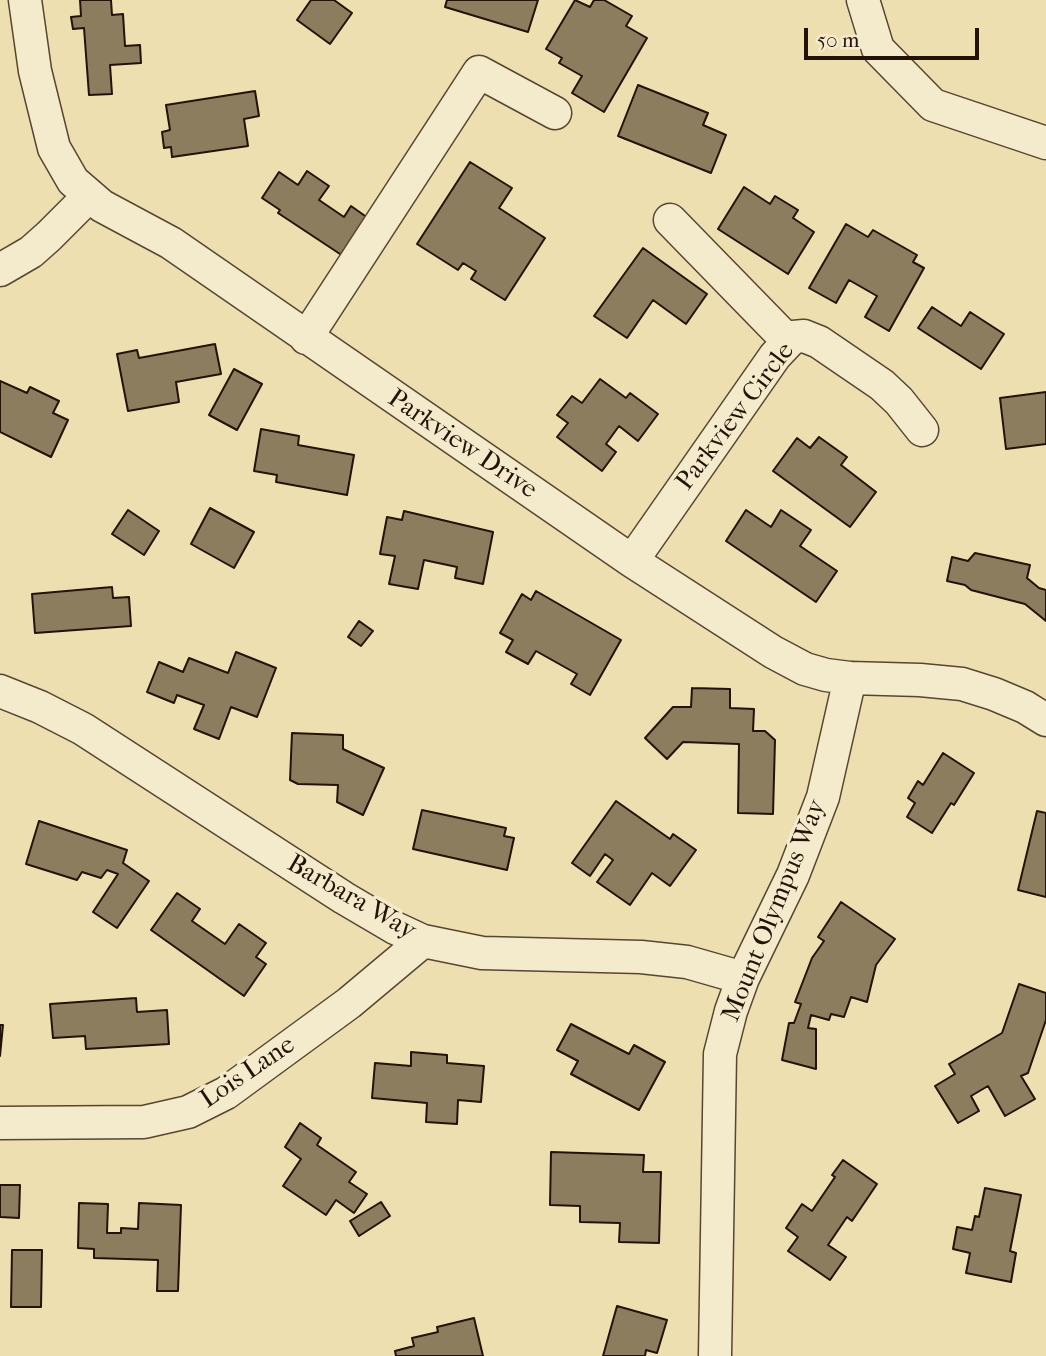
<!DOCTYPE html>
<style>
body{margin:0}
#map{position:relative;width:1046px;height:1356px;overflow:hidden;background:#eedfb1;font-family:"IM FELL French Canon",serif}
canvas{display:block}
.scale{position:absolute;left:804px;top:28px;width:175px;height:32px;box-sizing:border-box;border:4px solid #231307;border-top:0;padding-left:9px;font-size:21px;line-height:24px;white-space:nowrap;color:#231307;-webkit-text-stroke:5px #f4eacc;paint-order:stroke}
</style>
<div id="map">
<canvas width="1046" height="1356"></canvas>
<div class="scale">50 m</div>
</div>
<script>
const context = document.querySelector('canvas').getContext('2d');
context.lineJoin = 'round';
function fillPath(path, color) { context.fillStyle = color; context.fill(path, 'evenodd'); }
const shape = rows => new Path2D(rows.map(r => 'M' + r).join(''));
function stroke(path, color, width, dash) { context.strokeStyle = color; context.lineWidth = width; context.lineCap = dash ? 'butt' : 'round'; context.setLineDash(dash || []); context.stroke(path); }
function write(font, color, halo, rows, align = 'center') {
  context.font = font + ' "IM FELL French Canon",serif'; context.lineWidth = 7; context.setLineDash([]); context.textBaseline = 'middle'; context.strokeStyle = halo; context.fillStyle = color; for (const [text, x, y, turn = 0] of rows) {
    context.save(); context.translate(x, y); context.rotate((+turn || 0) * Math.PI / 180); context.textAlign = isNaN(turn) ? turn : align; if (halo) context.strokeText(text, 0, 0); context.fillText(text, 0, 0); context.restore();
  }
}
const building = shape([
 [80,0,111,0,112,15,123,14,125,46,140,45,141,63,110,65,112,94,89,95,84,28,73,29,71,17,81,16,80,0],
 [311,0,334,0,352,13,330,44,297,20,311,0],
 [447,0,538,0,528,32,445,7,447,0],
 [575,0,590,7,594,0,604,0,632,16,626,26,647,38,604,112,572,93,582,76,559,63,562,58,546,49,575,0],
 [638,85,708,113,703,125,726,135,711,173,618,136,638,85],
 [255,91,259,116,244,119,248,146,172,157,171,147,164,148,162,132,170,130,166,105,255,91],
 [470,162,512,188,499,208,545,238,505,300,471,279,476,271,463,263,458,270,417,244,470,162],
 [307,171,329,186,319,200,344,217,351,206,368,218,343,256,278,213,280,210,262,198,279,172,298,185,307,171],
 [744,187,770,204,775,196,798,210,793,218,814,232,788,274,718,229,744,187],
 [846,224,868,237,873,230,917,255,913,262,924,268,889,331,865,317,877,296,849,280,836,303,809,288,846,224],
 [643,248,707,294,686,324,653,300,627,338,594,316,643,248],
 [932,307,961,326,970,312,1004,334,981,369,918,328,932,307],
 [215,344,221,374,176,382,179,402,128,411,117,354,137,350,139,358,215,344],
 [234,369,262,384,237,430,209,415,234,369],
 [600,379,626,398,630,393,658,414,638,441,619,426,606,444,616,452,602,471,557,437,568,423,557,415,572,396,582,403,600,379],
 [0,381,27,393,30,387,59,401,53,413,68,420,51,457,0,432,0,381],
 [1046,392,1046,444,1006,449,1000,398,1046,392],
 [261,429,299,436,298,445,354,455,347,495,276,482,277,475,254,471,261,429],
 [819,437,847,457,841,465,876,492,850,527,773,471,797,438,810,448,819,437],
 [210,508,254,532,234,568,191,544,210,508],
 [128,510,159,531,144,555,112,534,128,510],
 [746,510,771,527,781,510,811,530,800,546,837,571,816,602,726,541,746,510],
 [404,511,493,532,483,584,455,578,457,567,424,560,418,589,389,584,395,556,380,554,387,517,402,520,404,511],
 [975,553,1030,565,1027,578,1039,588,1046,590,1046,621,1025,604,971,590,965,585,947,581,952,557,968,561,975,553],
 [112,587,113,598,129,597,131,626,35,633,32,594,112,587],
 [536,591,621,640,590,695,571,684,577,674,536,651,528,664,506,652,513,640,500,633,522,594,531,600,536,591],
 [359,621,373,631,361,646,348,637,359,621],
 [236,652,276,668,257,717,231,707,219,739,194,729,204,705,177,695,174,703,147,692,159,662,183,672,189,658,228,673,236,652],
 [692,688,730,689,730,708,754,709,753,731,765,731,775,740,773,814,738,813,739,744,683,742,667,759,645,738,673,707,691,707,692,688],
 [292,733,343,735,343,749,384,768,363,815,337,802,338,785,298,784,290,780,292,733],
 [943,753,974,773,954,805,951,803,932,833,907,817,915,803,908,798,918,781,923,785,943,753],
 [616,801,670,839,673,834,696,850,670,886,652,873,630,905,597,882,613,860,605,854,590,876,572,863,616,801],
 [422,810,506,828,504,836,514,838,507,870,413,849,422,810],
 [1037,811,1046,813,1046,897,1018,890,1037,811],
 [39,821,127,850,123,863,149,881,117,928,93,912,118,874,107,870,101,878,82,872,77,880,26,864,39,821],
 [177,893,200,909,192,921,225,944,239,924,266,943,256,957,266,964,244,996,151,930,177,893],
 [841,902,895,939,876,965,867,1002,851,997,844,1017,831,1014,829,1020,811,1015,808,1028,816,1029,816,1069,782,1060,789,1023,794,1023,801,1004,795,1002,812,958,824,941,818,937,841,902],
 [1019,984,1046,993,1046,1020,1028,1073,1021,1076,1035,1099,1005,1116,988,1086,971,1096,979,1111,958,1123,935,1086,955,1074,949,1064,1002,1033,1019,984],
 [136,998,137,1012,167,1010,169,1044,86,1049,85,1036,53,1038,50,1004,136,998],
 [571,1024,629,1054,634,1045,665,1062,639,1110,571,1074,578,1061,557,1050,571,1024],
 [0,1025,3,1025,0,1056,0,1025],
 [411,1052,447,1055,447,1063,484,1066,481,1102,458,1100,457,1124,426,1122,427,1103,372,1098,375,1063,411,1066,411,1052],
 [300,1123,321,1138,317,1145,356,1172,349,1182,367,1194,354,1213,336,1200,326,1215,283,1186,301,1159,285,1147,300,1123],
 [551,1152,644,1155,643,1172,661,1172,659,1243,619,1242,620,1223,580,1222,580,1206,550,1205,551,1152],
 [843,1160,877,1184,852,1221,847,1217,828,1245,846,1257,830,1280,788,1251,798,1237,786,1228,802,1204,812,1211,835,1177,832,1175,843,1160],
 [0,1185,20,1185,19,1218,0,1217,0,1185],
 [985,1188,1021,1195,1010,1251,1016,1253,1011,1282,966,1273,970,1253,953,1249,957,1227,972,1230,975,1216,979,1217,985,1188],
 [381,1202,390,1216,359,1236,350,1221,381,1202],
 [79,1203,108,1204,107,1233,121,1233,121,1228,138,1229,139,1203,181,1205,178,1291,157,1291,158,1260,94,1258,94,1249,78,1248,79,1203],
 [12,1250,42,1250,41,1307,11,1307,12,1250],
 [617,1306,667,1320,657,1353,646,1350,645,1356,603,1356,617,1306],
 [474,1318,483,1356,396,1356,395,1351,414,1346,412,1338,438,1332,437,1327,474,1318]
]);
fillPath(building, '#8d7d5f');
stroke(building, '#231307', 2);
const minor = shape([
 [25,0,35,71,54,148,73,181,102,206,171,243,632,561,773,652,805,669,826,675,850,678,920,680,962,684,994,694,1025,707,1046,720],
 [863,0,878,49,933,105,1046,143],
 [670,220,788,341],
 [0,270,31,252,49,236,89,196],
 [306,338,479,72,555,113],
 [632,561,775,356,793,337,804,336,819,342,882,385,899,401,922,430],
 [0,691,40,707,83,729,344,898,395,928,423,941,482,953,641,957,687,962,743,978],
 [0,1123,144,1122,188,1112,226,1093,349,1003,423,941],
 [715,1356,720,1054,731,1011,743,978,793,875,823,797,850,678]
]);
stroke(minor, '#564632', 35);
stroke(minor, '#f4eacc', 32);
write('26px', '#231307', '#f4eacc', [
 ["Parkview Circle",736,417,-53],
 ["Parkview Drive",462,445,34],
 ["Barbara Way",351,898,30],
 ["Mount Olympus Way",775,911,-68],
 ["Lois Lane",248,1073,-34]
]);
</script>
